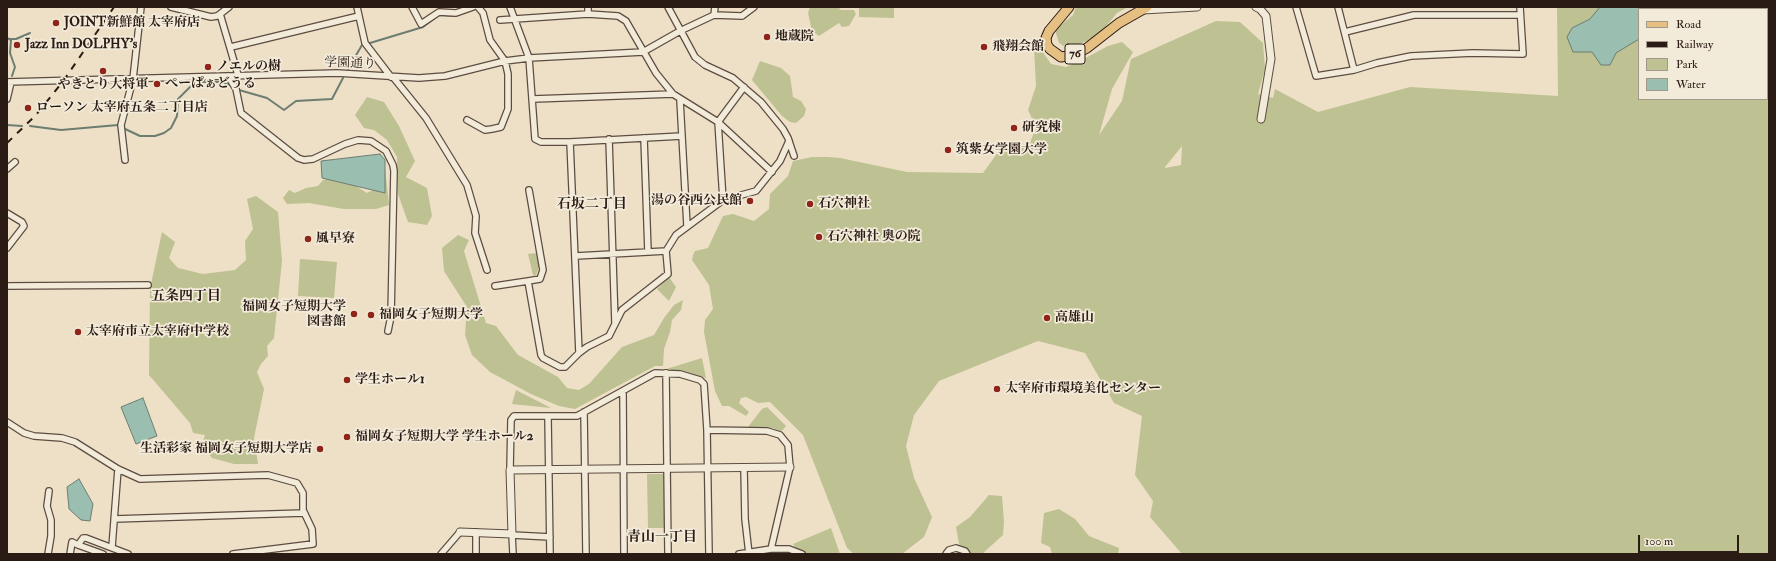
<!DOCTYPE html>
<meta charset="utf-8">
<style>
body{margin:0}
#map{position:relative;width:1776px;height:561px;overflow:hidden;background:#ede0c6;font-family:"IM FELL Double Pica",serif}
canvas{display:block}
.frame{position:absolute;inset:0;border:8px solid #2b1b15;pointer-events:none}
.legend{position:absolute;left:1638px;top:8px;width:130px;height:92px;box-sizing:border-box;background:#f3ebda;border:1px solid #a3988b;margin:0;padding:5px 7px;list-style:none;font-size:12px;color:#2b1b15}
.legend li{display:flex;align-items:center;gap:8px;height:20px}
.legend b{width:20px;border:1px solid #a3988b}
.scale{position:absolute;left:1638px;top:535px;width:101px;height:18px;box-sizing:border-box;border:2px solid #2b1b15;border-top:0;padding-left:5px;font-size:12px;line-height:14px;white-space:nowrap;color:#2b1b15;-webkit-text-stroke:3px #f3ebda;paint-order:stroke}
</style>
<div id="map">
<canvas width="1776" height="561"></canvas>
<div class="frame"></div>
<ul class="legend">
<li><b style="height:5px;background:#e6c083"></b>Road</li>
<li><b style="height:5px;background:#2b1b15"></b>Railway</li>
<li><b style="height:11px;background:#bec191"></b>Park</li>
<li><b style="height:11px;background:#9abeaf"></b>Water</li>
</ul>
<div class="scale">100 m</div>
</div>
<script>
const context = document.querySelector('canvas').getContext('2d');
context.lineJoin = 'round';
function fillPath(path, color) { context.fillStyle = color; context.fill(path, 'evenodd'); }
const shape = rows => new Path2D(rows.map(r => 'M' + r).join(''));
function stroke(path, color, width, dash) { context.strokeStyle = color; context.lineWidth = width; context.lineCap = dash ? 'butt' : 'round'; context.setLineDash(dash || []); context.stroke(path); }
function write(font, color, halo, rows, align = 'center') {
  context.font = font + ' "IM FELL Double Pica","Noto Serif JP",serif'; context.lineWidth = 3.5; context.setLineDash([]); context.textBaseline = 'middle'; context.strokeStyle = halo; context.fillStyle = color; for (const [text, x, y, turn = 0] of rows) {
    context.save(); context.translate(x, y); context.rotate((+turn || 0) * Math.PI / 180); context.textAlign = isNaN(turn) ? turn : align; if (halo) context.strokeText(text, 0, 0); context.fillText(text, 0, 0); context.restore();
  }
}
fillPath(shape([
 [810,7,838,7,841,10,854,10,856,14,849,26,842,27,839,23,819,36,812,31,808,13],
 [859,7,894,7,894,18,859,17],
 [1076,7,1128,7,1117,13,1098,36,1068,49,1059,43,1055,30,1073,15],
 [1557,7,1741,7,1741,9,1639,9,1639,99,1767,99,1767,42,1769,43,1769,554,1182,554,1150,517,1153,501,1135,475,1142,416,1114,403,1085,353,1038,341,939,381,914,415,906,446,914,478,932,517,924,537,902,554,854,554,847,548,803,435,770,402,758,403,746,397,741,398,739,403,749,412,746,416,729,406,722,406,715,391,704,332,705,320,713,309,709,285,692,260,693,255,695,251,708,248,723,216,733,214,754,221,769,209,770,194,788,176,793,161,812,157,828,157,840,158,907,172,983,173,1001,148,1030,143,1036,127,1028,110,1036,86,1034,48,1040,48,1051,64,1066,67,1080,61,1108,46,1122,42,1133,52,1112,89,1099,135,1122,101,1131,59,1216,21,1240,22,1263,43,1265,69,1258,94,1273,98,1275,89,1318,112,1410,87,1558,96],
 [1182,146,1181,165,1165,168,1165,167],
 [760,61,781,68,790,76,793,97,801,101,806,109,804,116,796,123,790,122,782,116,752,80],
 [367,97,384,102,399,126,415,161,406,177,427,188,432,216,427,225,408,222,398,194,397,157,387,140,374,130,364,128,355,115],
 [374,159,385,168,389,205,376,209,344,209,309,203,287,204,283,198,289,190,295,193,306,188,318,186,323,180,332,178,348,181,367,193,379,187],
 [256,196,278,212,282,261,274,338,267,346,268,356,261,364,257,372,264,389,254,438,258,464,234,464,212,458,202,445,205,435,193,433,190,423,149,375,150,289,162,232,175,242,169,258,178,268,203,274,235,270,246,260,245,241,253,229,247,199],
 [458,235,469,240,464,251,486,323,496,326,518,355,558,377,567,388,579,390,589,384,622,347,654,335,664,318,674,305,683,300,681,310,672,320,670,332,664,349,663,366,655,366,575,409,559,406,531,394,490,372,472,355,465,335,467,307,444,271,442,248],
 [537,253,539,267,536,275,533,275,528,254],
 [300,259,337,262,334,298,298,296],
 [669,277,676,287,669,301,657,289],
 [702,358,706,378,680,371,663,370],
 [516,390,551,408,512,404],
 [767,407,786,426,781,432,773,428,748,427,762,409],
 [647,474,663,474,665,476,665,528,648,528],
 [989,495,1002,496,1004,522,1003,535,982,554,972,554,959,544,956,527,970,517],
 [1059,509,1075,519,1089,536,1119,548,1118,554,1052,554,1050,547,1041,543,1044,513],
 [831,528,840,554,807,554,795,547,793,544]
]), '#bec191');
const water = shape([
 [1600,7,1641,7,1641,9,1639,9,1639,39,1616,53,1610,65,1601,65,1592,52,1573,52,1567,37,1572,28,1590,19,1600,7],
 [380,154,385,160,385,193,322,178,321,161,380,154],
 [143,398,157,436,136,444,121,407,143,398],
 [79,479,93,504,90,521,81,520,69,509,67,487,79,479]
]);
fillPath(water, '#9abeaf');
stroke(water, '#6e7d71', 1);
stroke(shape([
 [7,38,11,40,10,53,15,67,12,76],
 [10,39,16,39,30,33],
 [370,43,423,27,439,15,455,16],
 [348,69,362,45],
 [239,90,267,98,284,110,296,101,332,99,343,78],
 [7,125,22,126],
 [30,126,61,130,118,125],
 [123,128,140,136,155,136,164,133,171,128,177,116,178,99,195,82,221,82,229,85]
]), '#6e7d71', 2);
const minor = shape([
 [171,7,211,17,217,16,220,14],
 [229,7,220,14,238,75],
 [357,7,365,43,391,77],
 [412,7,421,24,439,12,456,13,473,7],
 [510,7,529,58,535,139,541,142,570,142,579,353,565,367,560,367,543,358,541,355,528,281,540,279,543,270,529,190],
 [588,7,588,14],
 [668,7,695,57,705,65,733,78,761,102,783,129,788,138,794,156],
 [1296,7,1316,76,1354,70],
 [1338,7,1354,70,1377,63,1411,56,1473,53,1523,54,1520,7],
 [714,15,715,7],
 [500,20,588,14,618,16,626,21,656,73,673,94,718,122,744,87],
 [1345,32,1414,15,1520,15],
 [231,47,359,16],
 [228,76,236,89,241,113,298,158,304,160,313,159,345,144,358,140,371,141,386,151,393,165,394,171,391,316,388,331],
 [393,77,426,118,467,185,476,216,475,233,487,270],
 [7,82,337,73,419,78,445,76,505,61,529,58,643,52,680,31,714,15,742,16,754,7],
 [7,99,11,82],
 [533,99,673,94],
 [680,100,687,226],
 [467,120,485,130,492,129,501,127,508,109,508,74,505,61,490,40,483,13,478,7],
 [644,138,648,252],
 [609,139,615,323],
 [570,142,682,136],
 [125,160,121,125,133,79,141,7],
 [7,169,15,162],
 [723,200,718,122,772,172],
 [7,213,22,222,24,226,7,248],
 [576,256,666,251],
 [7,286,148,285],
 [495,286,528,281],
 [579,353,587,347,609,336,622,310,668,274,666,251,676,235,723,200,756,191,780,161,789,141],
 [666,373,668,554],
 [623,391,624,554],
 [584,412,586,554],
 [548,417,550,554],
 [7,422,24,433,34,436,62,438,75,442,118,469,140,479,268,475,297,483,303,493,303,510,312,529,313,544,233,554],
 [707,430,767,431,780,435,788,445,790,467,771,549],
 [744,468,745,519,749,554],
 [510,470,511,420,514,416,577,416,655,373,680,374,700,380,704,384,707,430,709,554],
 [114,519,304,513],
 [476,532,476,554],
 [512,534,513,554],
 [512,535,550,537],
 [78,545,103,554],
 [112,547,118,469],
 [48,554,51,536,51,520,47,506,49,491],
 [70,554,72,542,78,545,83,538,86,538,128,554],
 [441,554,460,532],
 [739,554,771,549,789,549,802,554],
 [946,554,949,550,956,548,965,551,967,554]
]);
const tertiary = shape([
 [1256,7,1260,9,1266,16,1271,59,1261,119],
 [1143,10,1197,7],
 [460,532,512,534,510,470,790,467]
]);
const primary = shape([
 [1069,7,1049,31,1046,38,1047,45,1050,49,1061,57,1074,55,1087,48,1119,23,1147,7]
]);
stroke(minor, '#5c4c41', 8);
stroke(tertiary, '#5c4c41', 9);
stroke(primary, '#2b1b15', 11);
stroke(minor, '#f3ebda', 5.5);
stroke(tertiary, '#f3ebda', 7);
stroke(primary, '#e6c083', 9);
stroke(shape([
 [7,143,36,115,64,80,114,7]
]), '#2b1b15', 2, [7, 7]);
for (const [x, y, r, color] of [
 [56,23,4,"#8f2418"],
 [767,37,4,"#8f2418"],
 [17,45,4,"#8f2418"],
 [984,47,4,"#8f2418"],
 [208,67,4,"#8f2418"],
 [103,71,4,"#8f2418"],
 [157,84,4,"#8f2418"],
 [28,108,4,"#8f2418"],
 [1014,128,4,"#8f2418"],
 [948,150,4,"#8f2418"],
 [750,201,4,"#8f2418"],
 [810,204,4,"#8f2418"],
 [819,237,4,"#8f2418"],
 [308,239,4,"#8f2418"],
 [354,314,4,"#8f2418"],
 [371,315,4,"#8f2418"],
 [1047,318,4,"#8f2418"],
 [78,332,4,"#8f2418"],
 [347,380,4,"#8f2418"],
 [997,389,4,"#8f2418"],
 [347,437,4,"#8f2418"],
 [320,449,4,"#8f2418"]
]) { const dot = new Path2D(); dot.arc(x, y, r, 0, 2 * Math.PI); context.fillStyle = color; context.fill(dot); stroke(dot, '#f3ebda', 1.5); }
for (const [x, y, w] of [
 [1075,54,20]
]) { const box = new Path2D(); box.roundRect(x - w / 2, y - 10, w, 20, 3); context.fillStyle = '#f3ebda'; context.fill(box); stroke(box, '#2b1b15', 1); }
write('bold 12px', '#2b1b15', null, [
 ["76",1075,54]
]);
write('bold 13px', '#2b1b15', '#f3ebda', [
 ["JOINT新鮮館 太宰府店",64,23],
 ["地蔵院",775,37],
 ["Jazz Inn DOLPHY's",25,45],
 ["飛翔会館",992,47],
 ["ノエルの樹",216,67],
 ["ぺーぱぁどうる",165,84],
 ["やきとり大将軍",103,85,"center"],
 ["ローソン 太宰府五条二丁目店",36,108],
 ["研究棟",1022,128],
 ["筑紫女学園大学",956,150],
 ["湯の谷西公民館",742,201,"right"],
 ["石穴神社",818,204],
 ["石穴神社 奥の院",827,237],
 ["風早寮",316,239],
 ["福岡女子短期大学",346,307,"right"],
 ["図書館",346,322,"right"],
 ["福岡女子短期大学",379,315],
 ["高雄山",1055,318],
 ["太宰府市立太宰府中学校",86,332],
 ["学生ホール1",355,380],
 ["太宰府市環境美化センター",1005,389],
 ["福岡女子短期大学 学生ホール2",355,437],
 ["生活彩家 福岡女子短期大学店",312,449,"right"]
], 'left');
write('13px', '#2b1b15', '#f3ebda', [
 ["学園通り",350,64,2]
]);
write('bold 14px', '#2b1b15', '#f3ebda', [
 ["石坂二丁目",592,205],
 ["五条四丁目",186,297],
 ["青山一丁目",662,538]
]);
</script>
